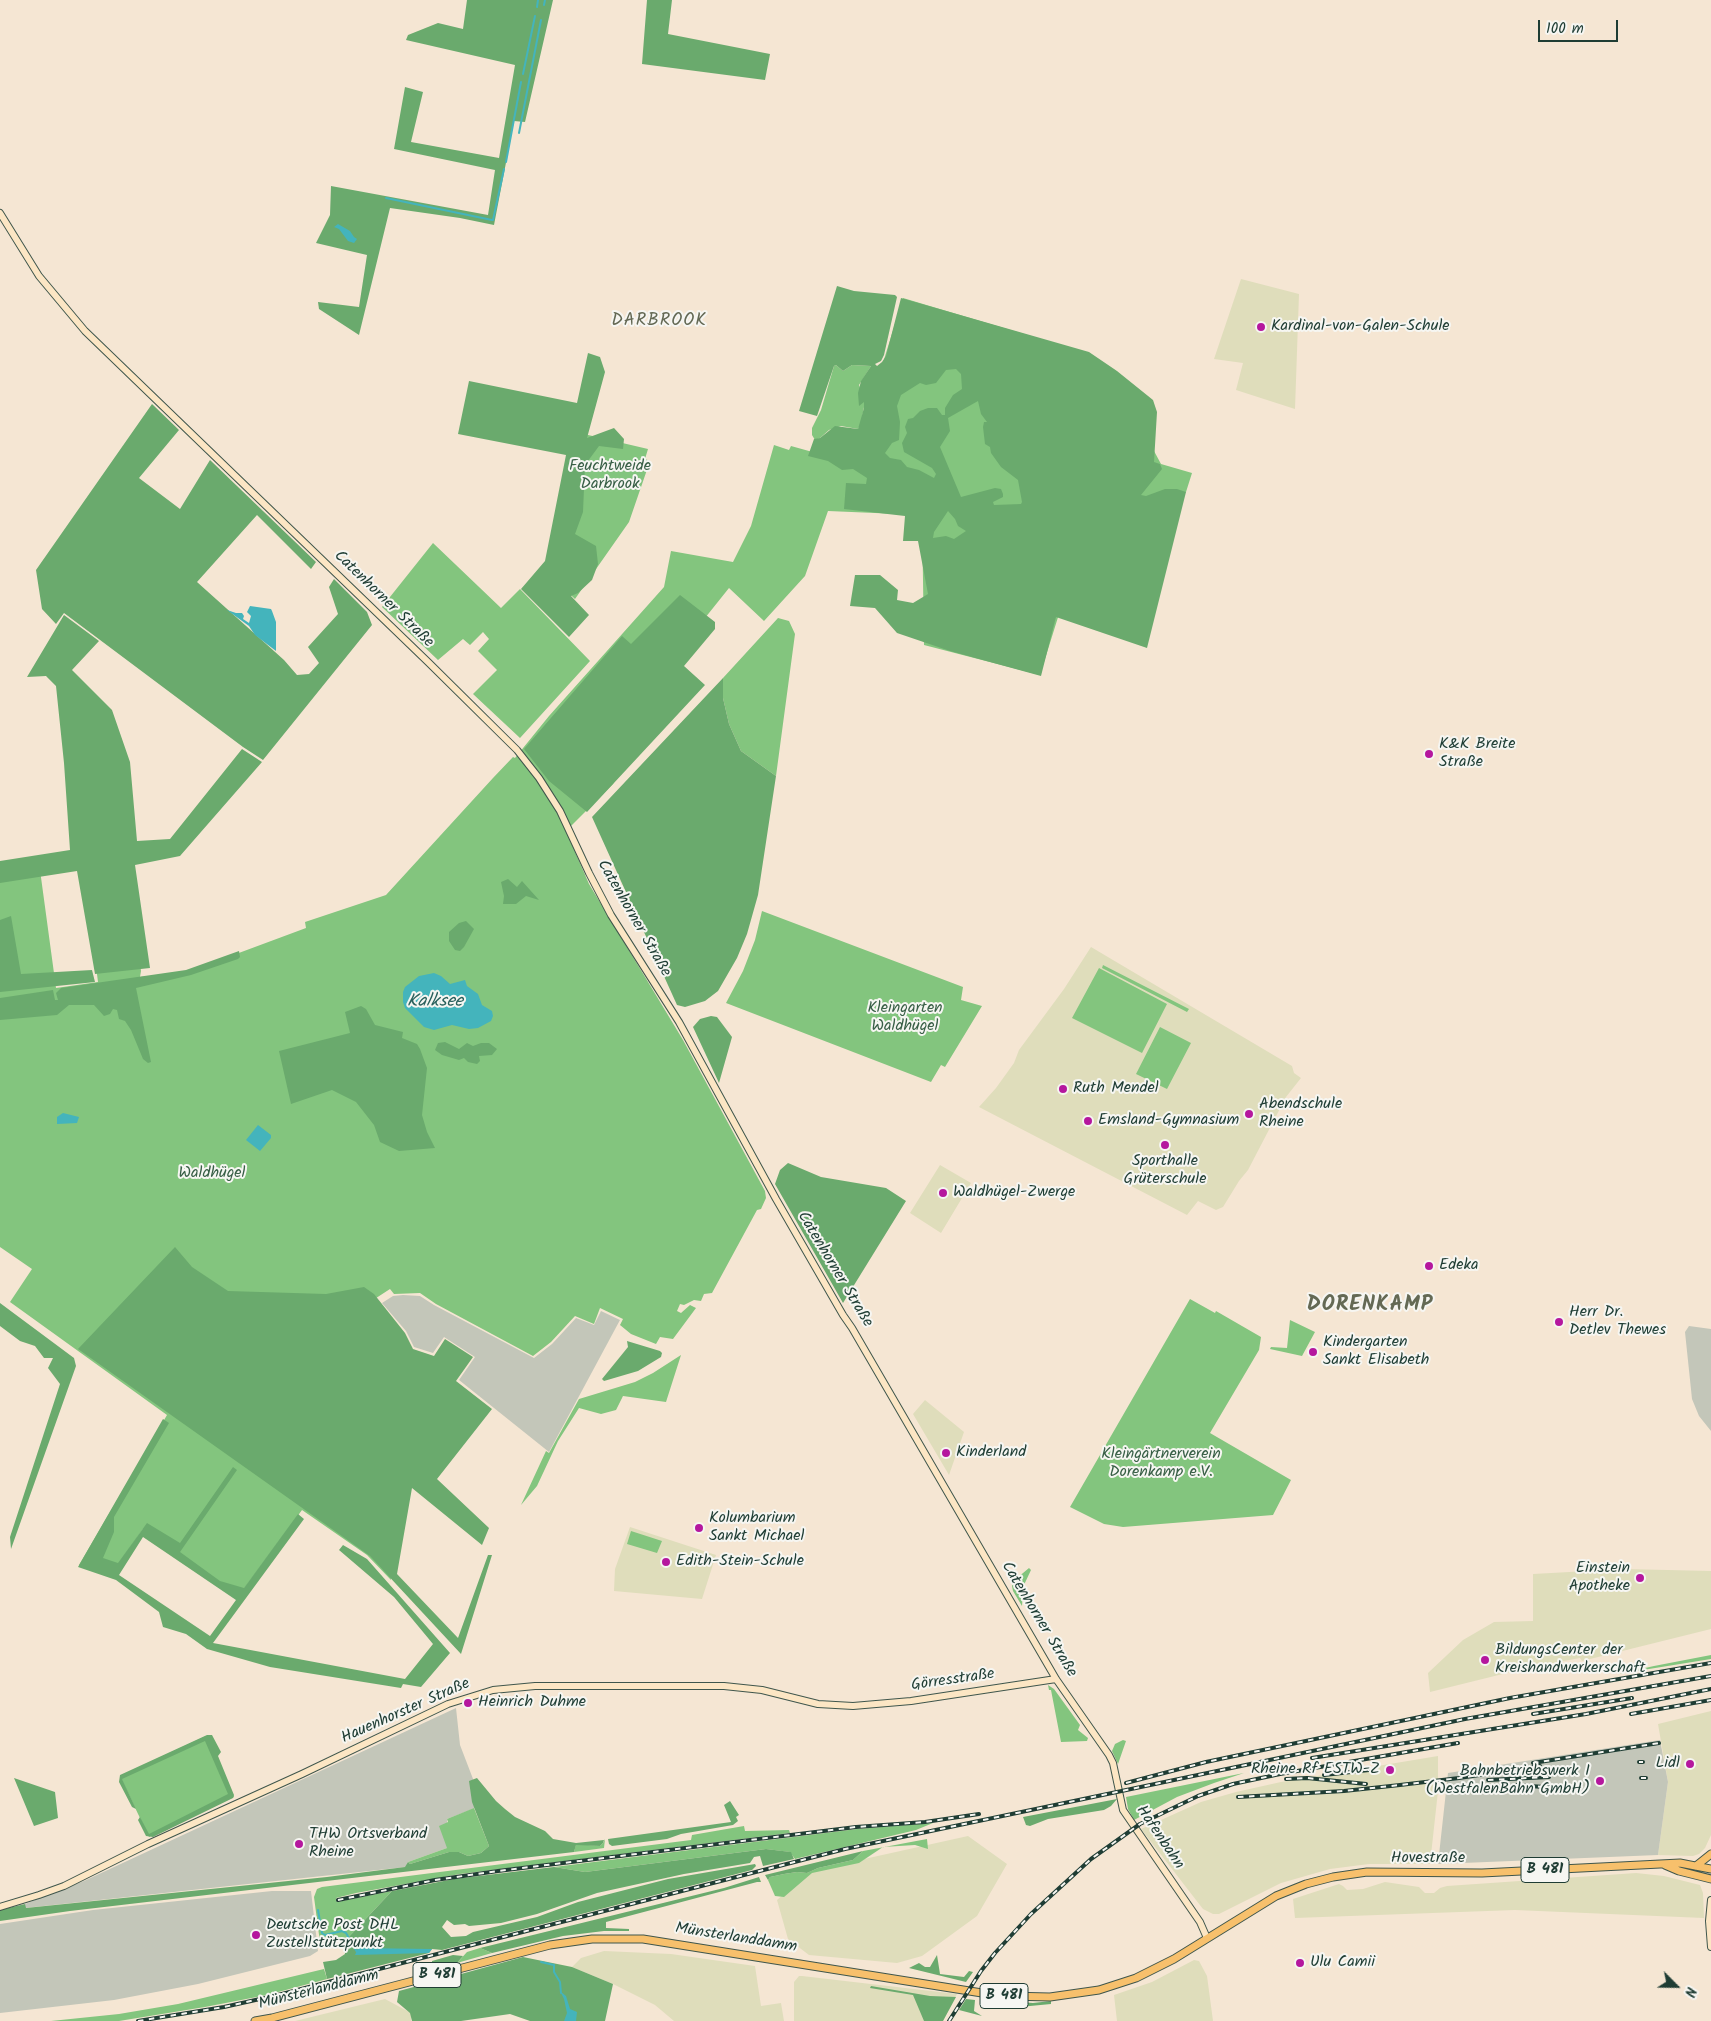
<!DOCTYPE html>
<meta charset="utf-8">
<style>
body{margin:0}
#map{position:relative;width:1711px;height:2021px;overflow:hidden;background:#f5e6d3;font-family:Kalam,sans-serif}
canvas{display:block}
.north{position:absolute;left:1651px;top:1961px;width:50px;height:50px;-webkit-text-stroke:4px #f6f6f2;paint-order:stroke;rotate:113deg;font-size:14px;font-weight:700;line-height:20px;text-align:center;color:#1f3d34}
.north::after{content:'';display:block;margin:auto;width:18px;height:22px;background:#1f3d34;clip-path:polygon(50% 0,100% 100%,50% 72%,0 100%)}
.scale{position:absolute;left:1538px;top:20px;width:80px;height:22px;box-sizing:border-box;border:2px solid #1f3d34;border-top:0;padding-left:6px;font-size:15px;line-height:18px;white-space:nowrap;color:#1f3d34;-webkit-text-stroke:4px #f6f6f2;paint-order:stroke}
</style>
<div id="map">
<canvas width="1711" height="2021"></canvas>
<div class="north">N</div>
<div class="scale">100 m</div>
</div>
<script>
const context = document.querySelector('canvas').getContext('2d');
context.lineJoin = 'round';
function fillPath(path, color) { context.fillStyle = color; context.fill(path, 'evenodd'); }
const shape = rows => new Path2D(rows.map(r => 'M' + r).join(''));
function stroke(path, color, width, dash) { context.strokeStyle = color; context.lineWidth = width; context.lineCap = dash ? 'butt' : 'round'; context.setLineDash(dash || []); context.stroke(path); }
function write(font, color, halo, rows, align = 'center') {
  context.font = font + ' Kalam,sans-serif'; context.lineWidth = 4; context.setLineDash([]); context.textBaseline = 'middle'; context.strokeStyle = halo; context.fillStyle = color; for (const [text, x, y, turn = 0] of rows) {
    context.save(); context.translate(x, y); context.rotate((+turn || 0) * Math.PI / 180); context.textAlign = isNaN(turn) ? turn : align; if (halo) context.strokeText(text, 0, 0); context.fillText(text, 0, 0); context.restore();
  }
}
fillPath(shape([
 [1241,279,1299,294,1295,409,1236,390,1243,363,1214,359],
 [1091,947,1292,1066,1294,1073,1301,1078,1286,1097,1248,1170,1239,1181,1223,1207,1216,1210,1198,1201,1187,1215,979,1107,996,1088,1014,1063,1019,1050,1064,989],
 [940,1165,971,1183,941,1233,910,1213],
 [925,1400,964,1432,949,1475,913,1414],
 [630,1527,716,1555,702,1599,614,1591,615,1569],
 [1624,1569,1711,1571,1711,1629,1582,1661,1580,1658,1531,1667,1430,1692,1428,1673,1463,1640,1494,1622,1533,1621,1533,1574],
 [1711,1711,1711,1835,1705,1848,1699,1854,1693,1856,1658,1855,1668,1782,1658,1724],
 [1438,1756,1438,1791,1430,1864,1369,1864,1330,1869,1281,1883,1219,1914,1213,1914,1203,1909,1141,1829,1201,1802,1236,1792,1281,1782],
 [968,1836,1007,1864,977,1916,922,1956,897,1963,809,1955,788,1939,777,1900,810,1871],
 [1636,1873,1664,1876,1700,1885,1703,1893,1704,1918,1515,1910,1295,1918,1293,1899,1339,1884,1343,1886,1347,1890,1363,1889,1385,1882,1419,1887,1425,1893,1434,1893,1440,1888,1447,1886],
 [604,1951,671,1954,755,1966,761,2006,781,2003,784,2021,674,2021,655,2005,613,1984,572,1967,581,1958],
 [1194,1960,1199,1961,1207,1976,1213,2021,1117,2021,1114,1995,1152,1982],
 [799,1976,802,1976,957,1994,943,2021,794,2021,794,1982],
 [385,1999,411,2013,411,2021,295,2021]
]), '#dfddbb');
fillPath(shape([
 [403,1295,420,1296,434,1305,534,1358,552,1344,576,1318,594,1325,601,1311,620,1320,549,1452,459,1380,475,1357,444,1337,433,1353,414,1347,406,1331,382,1303,393,1296],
 [1689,1326,1711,1329,1711,1431,1699,1416,1692,1399,1685,1332],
 [456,1708,460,1745,483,1805,447,1819,447,1848,408,1862,406,1867,25,1908,25,1904,84,1881],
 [1660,1740,1668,1782,1658,1855,1438,1864,1448,1773],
 [272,1891,311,1891,318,1951,310,1956,198,1984,114,2000,0,2013,0,1924,93,1910]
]), '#c3c6b9');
fillPath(shape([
 [903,298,1091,354,1153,401,1154,451,1161,464,1192,473,1186,492,1059,614,1040,675,924,645,922,515,828,511,805,576,764,621,729,588,705,618,613,784,566,831,589,884,683,1040,765,1191,766,1198,761,1209,757,1210,712,1293,704,1294,701,1301,694,1300,684,1305,680,1304,677,1311,681,1313,690,1305,696,1308,673,1339,660,1337,656,1344,631,1334,620,1325,623,1319,600,1308,594,1324,575,1316,551,1342,533,1356,436,1304,420,1293,394,1294,390,1289,370,1302,402,1415,390,1555,391,1580,367,1555,302,1510,238,1597,143,1529,111,1575,79,1565,167,1415,10,1302,32,1269,0,1247,0,875,40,870,56,988,98,982,83,865,128,859,141,971,140,977,185,973,306,928,305,922,386,895,493,778,513,757,515,758,549,716,664,587,671,551,733,562,751,526,774,445,789,450,791,446,852,463],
 [836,365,843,371,852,365,871,366,859,385,865,402,861,423,858,429,841,426,829,430,820,438,815,440,812,435,812,428,821,410,834,366],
 [584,434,648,449,645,459,650,461,629,522,575,599,555,580,563,526],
 [433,543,501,608,520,589,590,661,520,738,473,694,497,670,478,651,489,639,483,632,470,645,463,639,438,660,382,607],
 [778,618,789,621,795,634,776,776,741,751,729,724,723,698,723,678],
 [762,911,963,987,961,1000,982,1006,945,1067,941,1065,931,1082,726,1003,743,971,755,940],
 [1103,965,1189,1009,1187,1012,1102,968],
 [1099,968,1167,1004,1142,1053,1072,1018],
 [1160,1027,1191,1043,1167,1089,1136,1074],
 [1190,1299,1215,1313,1216,1311,1261,1337,1259,1350,1210,1433,1291,1480,1273,1515,1123,1527,1104,1524,1070,1507],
 [1290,1320,1315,1332,1302,1356,1270,1349,1271,1347,1287,1348],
 [681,1355,666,1402,623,1396,616,1410,601,1414,579,1408,558,1441,537,1486,521,1505,546,1451,549,1453,579,1399,635,1382,653,1373],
 [631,1531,662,1541,657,1553,627,1544],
 [1029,1568,1031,1570,1023,1587,1022,1606,1013,1591,1012,1586,1017,1578],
 [1711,1655,1711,1659,1618,1674,1654,1666],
 [1048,1685,1054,1689,1080,1725,1078,1730,1088,1738,1087,1741,1061,1742,1051,1690,1049,1690],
 [206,1736,234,1797,149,1837,120,1776],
 [1123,1740,1126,1741,1118,1764,1112,1751,1115,1744],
 [1244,1773,1214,1783,1177,1797,1134,1820,1128,1809,1126,1797],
 [474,1808,489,1846,481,1853,468,1856,459,1852,449,1852,410,1864,408,1862,447,1848,439,1826,448,1822,447,1819],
 [933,1823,916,1830,795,1859,790,1852,766,1849,585,1872,554,1867,857,1829],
 [744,1826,745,1831,789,1830,790,1833,460,1874,356,1893,336,1898,337,1902,392,1891,344,1942,339,1938,332,1937,326,1941,321,1950,314,1897,317,1889,322,1887,691,1840,692,1835],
 [605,1839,604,1848,574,1852,313,1884,574,1852,576,1844,600,1846,603,1843],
 [927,1839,928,1849,915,1845,883,1847,859,1863,812,1873,784,1897,775,1896,768,1880,770,1877,784,1874,797,1872,807,1873,818,1868,853,1860,863,1851],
 [480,1948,492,1953,457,1963,467,1952],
 [324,1969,327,1979,267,1995,205,2007,119,2021,51,2021,119,2014,178,2004]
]), '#83c57e');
fillPath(shape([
 [467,0,553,0,525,122,514,121,494,225,460,218,390,208,359,335,319,309,318,302,359,307,367,255,316,243,330,215,331,186,488,215,495,170,394,149,405,87,423,92,411,142,499,158,515,65,406,40,408,35,438,23,463,29],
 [647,0,672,0,668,34,770,54,765,80,642,64],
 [837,286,854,291,895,295,897,297,884,355,881,361,875,364,877,366,882,362,886,356,901,298,1089,352,1117,371,1153,400,1157,412,1154,462,1160,464,1162,469,1141,495,1146,496,1165,489,1177,489,1186,492,1147,648,1056,617,1041,676,950,651,897,633,875,608,850,606,855,575,880,575,898,590,897,600,913,603,928,594,918,541,903,541,905,516,844,509,846,483,866,484,867,478,853,469,842,470,828,461,808,456,814,439,820,438,835,426,858,429,864,408,864,402,859,406,858,393,861,381,871,366,852,365,843,371,836,365,834,366,817,416,799,411],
 [956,369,961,374,962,389,953,395,945,408,945,415,942,415,937,408,928,408,920,411,913,418,908,419,905,427,907,433,902,443,904,452,932,468,936,474,934,478,919,470,907,467,901,460,890,458,885,453,892,443,899,440,900,422,897,406,901,395,920,383,926,385,936,383,946,370],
 [978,401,981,414,987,422,984,422,983,427,985,444,990,447,991,453,1001,467,1018,480,1022,502,1021,504,994,505,993,502,1003,497,1003,494,1001,489,995,488,961,497,940,447,950,431,948,418],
 [948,511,955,519,958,526,966,531,954,539,946,536,933,538,934,532],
 [588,353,600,357,605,372,587,438,614,428,624,439,623,449,599,446,585,465,583,512,575,534,596,546,598,564,592,580,578,593,571,596,589,615,569,637,521,589,545,561,566,455,458,434,469,381,577,403],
 [152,404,179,430,139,478,180,509,210,460,316,562,311,569,257,515,197,582,284,660,297,675,309,674,319,663,308,647,338,614,329,587,334,579,367,612,372,625,263,760,243,747,64,613,56,624,42,609,36,570],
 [680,595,715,622,715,629,684,666,705,685,587,812,549,781,524,749,622,636,631,644],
 [64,615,99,641,72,670,112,710,130,762,137,841,170,839,242,749,262,762,180,856,135,865,150,968,95,974,77,871,0,883,0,861,70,850,64,763,56,686,46,676,27,677],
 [723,678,723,698,729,724,741,751,776,776,758,895,747,934,737,958,718,991,705,1001,685,1007,677,1005,592,817],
 [508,879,517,887,522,881,539,900,526,896,516,904,503,904,504,896,501,882],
 [11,916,21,974,92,970,95,982,0,992,0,920],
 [466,921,474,929,464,947,460,951,455,950,449,941,449,932,459,923],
 [239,951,240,957,238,959,191,975,136,988,151,1062,148,1063,143,1059,131,1030,125,1021,119,1019,117,1010,113,1009,110,1014,104,1016,94,1005,69,1005,57,1015,0,1020,0,998,53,990,55,1000,58,1000,56,993,61,988,186,970],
 [361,1006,366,1009,375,1025,403,1032,402,1038,417,1044,420,1049,427,1068,422,1115,427,1132,435,1148,399,1151,380,1142,374,1125,356,1102,332,1090,291,1104,279,1051,350,1033,345,1012],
 [711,1016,717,1017,732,1037,719,1083,693,1027,700,1019],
 [445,1042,459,1049,467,1043,473,1046,481,1043,489,1043,497,1049,492,1055,479,1056,480,1061,477,1064,468,1062,464,1058,459,1060,442,1055,435,1050,438,1043],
 [788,1163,821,1177,886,1188,906,1201,843,1303,775,1184,780,1170],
 [175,1247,192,1267,228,1291,326,1294,364,1287,374,1294,405,1333,413,1349,434,1356,445,1339,473,1357,456,1381,492,1409,437,1479,489,1528,482,1545,412,1488,397,1574,458,1638,488,1555,492,1555,461,1654,370,1556,78,1349],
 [0,1303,74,1358,76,1366,11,1549,10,1537,60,1384,48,1368,53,1358,44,1358,35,1346,20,1341,0,1326],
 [627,1341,660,1351,662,1353,661,1357,638,1371,604,1381,602,1379,628,1347],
 [163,1419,169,1423,114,1517,114,1532,103,1558,118,1563,147,1523,180,1543,233,1467,237,1470,180,1552,220,1581,244,1588,298,1514,304,1519,213,1643,405,1679,433,1644,394,1597,339,1550,343,1545,367,1559,450,1653,421,1687,403,1684,401,1688,270,1667,207,1649,186,1634,163,1627,159,1612,116,1580,78,1567],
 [143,1537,236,1600,210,1636,119,1575],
 [207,1735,212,1735,221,1752,218,1756,234,1795,233,1798,153,1837,146,1836,138,1820,140,1817,149,1834,228,1794,205,1741,122,1779,136,1809,132,1807,119,1782,120,1775],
 [14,1778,55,1792,58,1818,34,1826],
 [477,1778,496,1801,505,1809,515,1817,545,1831,553,1839,576,1843,604,1840,603,1843,600,1846,576,1845,574,1852,70,1911,0,1921,0,1910,25,1904,26,1908,327,1877,405,1867,408,1862,410,1864,449,1852,459,1852,468,1856,481,1853,489,1846,472,1802,469,1781],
 [1117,1799,1111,1806,1104,1810,1048,1819,1030,1826,1026,1825,1023,1817],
 [730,1801,739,1815,736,1817,738,1821,733,1825,681,1834,667,1839,612,1846,609,1844,608,1839,731,1822,724,1805],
 [766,1849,791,1852,794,1859,763,1866,760,1856,754,1857,750,1863,684,1874,597,1893,537,1914,501,1923,469,1926,465,1924,454,1925,447,1920,442,1927,451,1937,466,1936,473,1932,537,1917,578,1902,668,1879,755,1864,756,1866,752,1870,442,1950,432,1949,429,1953,327,1979,323,1962,336,1960,345,1954,344,1942,392,1891,454,1879,554,1867,585,1872],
 [863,1851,853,1860,818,1868,807,1873,797,1872,784,1874,770,1877,768,1880,765,1875],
 [759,1877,761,1882,757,1882,606,1922,606,1928,629,1929,629,1931,604,1931,563,1936,492,1953,480,1948,724,1888],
 [453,1955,463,1956,457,1963,432,1970,432,1961],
 [937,1955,940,1974,964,1977,969,1971,973,1972,966,1982,909,1968,919,1963,925,1967,930,1967],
 [523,1957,572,1967,613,1984,605,2021,530,2021,510,2014,461,2021,412,2021,410,2013,397,2002,399,1991],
 [871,1986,930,1996,956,1997,943,2021,924,2021,913,1995,870,1988],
 [966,1999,975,2000,974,2011,982,2016,959,2010],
 [991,2000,1033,2003,1051,2001,1051,2004,1009,2008]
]), '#6aaa6d');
fillPath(shape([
 [338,224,350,231,354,237,357,239,354,243,348,241,339,229,334,227],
 [250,606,271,609,272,611,276,622,276,651,255,635,249,626,227,610,236,613,242,613,244,616,243,619,249,623,251,616,247,612],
 [434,973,441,976,450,984,465,980,467,986,478,994,482,1005,492,1011,493,1016,491,1021,478,1028,469,1029,452,1025,434,1030,424,1027,405,1008,403,1002,403,992,405,987,419,976],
 [63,1113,79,1117,77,1123,57,1124,57,1117],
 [258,1125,271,1135,271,1138,260,1151,246,1140],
 [358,1948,432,1949,429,1953,355,1955],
 [560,1991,566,1996,570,2009,577,2012,576,2021,564,2021,567,2013,564,1999]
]), '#44b4bc');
stroke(shape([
 [544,5,545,0],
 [537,7,538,0],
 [523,74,535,16],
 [519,133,541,20],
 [506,162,521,82],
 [386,198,492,220,493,220,504,169],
 [318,1910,322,1933,325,1935,342,1931,346,1933,357,1952],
 [541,1962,554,1965,554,1972,560,1982,561,1993]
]), '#44b4bc', 2);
const secondary = shape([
 [0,213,39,276,85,331,428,662,517,750,539,778,560,811,589,873,611,915,679,1022,776,1199,843,1315,852,1328,1056,1679,1109,1755,1113,1763,1123,1810,1200,1922,1207,1938],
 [1711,1900,1709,1921,1711,1947],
 [0,1907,39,1895,64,1886,148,1844,302,1774,448,1704,493,1690,535,1686,724,1686,762,1690,818,1704,853,1706,911,1701,1056,1679]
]);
const primary = shape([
 [1665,1865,1679,1871,1711,1879],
 [1696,1866,1711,1854],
 [255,2021,272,2018,550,1945,592,1939,643,1939,982,1993,1007,1996,1050,1997,1099,1990,1136,1978,1174,1959,1276,1896,1306,1884,1333,1877,1367,1872,1482,1873,1680,1863,1711,1869]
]);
stroke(secondary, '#3f564c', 8);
stroke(primary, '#3f564c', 9);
stroke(secondary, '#fce6c4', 6);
stroke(primary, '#f7c06c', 7);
const rail = shape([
 [1533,1714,1632,1698],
 [1631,1714,1711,1700],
 [1312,1758,1586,1714,1711,1689],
 [1639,1762,1643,1762],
 [1533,1763,1659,1743],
 [1324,1775,1369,1770],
 [1641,1778,1646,1778],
 [1286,1779,1307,1778,1366,1784],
 [1488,1780,1549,1777],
 [1126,1783,1206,1762,1510,1698,1711,1663],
 [1516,1785,1544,1787,1560,1786],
 [1238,1797,1344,1791,1400,1785,1459,1778,1540,1766],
 [338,1900,435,1880,498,1871,856,1827,925,1822,979,1814],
 [138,2021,224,2007,278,1995,845,1849,1465,1719,1711,1676],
 [949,2021,981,1971,995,1953,1031,1914,1091,1859,1140,1824,1198,1796,1233,1784,1280,1774,1458,1743]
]);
stroke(rail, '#1f3d34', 4);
stroke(rail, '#f6f6f2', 2, [5.5]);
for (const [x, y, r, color] of [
 [1261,327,5,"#b5179e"],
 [1429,754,5,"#b5179e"],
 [1063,1089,5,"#b5179e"],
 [1249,1114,5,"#b5179e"],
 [1088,1121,5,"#b5179e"],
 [1165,1145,5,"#b5179e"],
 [943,1193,5,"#b5179e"],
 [1429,1266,5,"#b5179e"],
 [1559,1322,5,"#b5179e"],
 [1313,1352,5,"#b5179e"],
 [946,1453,5,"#b5179e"],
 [699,1528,5,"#b5179e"],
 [666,1562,5,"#b5179e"],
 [1640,1578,5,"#b5179e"],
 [1485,1660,5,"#b5179e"],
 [468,1703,5,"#b5179e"],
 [1690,1764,5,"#b5179e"],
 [1390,1770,5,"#b5179e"],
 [1600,1781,5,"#b5179e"],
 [299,1844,5,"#b5179e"],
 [256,1935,5,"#b5179e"],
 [1300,1963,5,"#b5179e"]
]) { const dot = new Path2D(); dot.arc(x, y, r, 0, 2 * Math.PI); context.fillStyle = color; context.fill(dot); stroke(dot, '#f6f6f2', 2); }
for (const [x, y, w] of [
 [1545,1870,48],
 [437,1975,48],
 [1004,1996,48]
]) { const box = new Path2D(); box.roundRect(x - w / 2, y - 12.5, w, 25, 4); context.fillStyle = '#f6f6f2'; context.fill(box); stroke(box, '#1f3d34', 1); }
write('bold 15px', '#1f3d34', null, [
 ["B 481",1545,1870],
 ["B 481",437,1975],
 ["B 481",1004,1996]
]);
write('16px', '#1f3d34', '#f6f6f2', [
 ["Kardinal-von-Galen-Schule",1271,327],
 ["K&K Breite",1439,745],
 ["Straße",1439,763],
 ["Ruth Mendel",1073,1089],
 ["Abendschule",1259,1105],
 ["Rheine",1259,1123],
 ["Emsland-Gymnasium",1098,1121],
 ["Sporthalle",1165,1162,"center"],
 ["Grüterschule",1165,1180,"center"],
 ["Waldhügel-Zwerge",953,1193],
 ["Edeka",1439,1266],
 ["Herr Dr.",1569,1313],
 ["Detlev Thewes",1569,1331],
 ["Kindergarten",1323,1343],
 ["Sankt Elisabeth",1323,1361],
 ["Kinderland",956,1453],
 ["Kolumbarium",709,1519],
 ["Sankt Michael",709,1537],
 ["Edith-Stein-Schule",676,1562],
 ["Einstein",1630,1569,"right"],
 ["Apotheke",1630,1587,"right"],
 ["BildungsCenter der",1495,1651],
 ["Kreishandwerkerschaft",1495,1669],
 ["Heinrich Duhme",478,1703],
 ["Lidl",1680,1764,"right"],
 ["Rheine Rf ESTW-Z",1380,1770,"right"],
 ["Bahnbetriebswerk I",1590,1772,"right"],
 ["(WestfalenBahn GmbH)",1590,1790,"right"],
 ["THW Ortsverband",309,1835],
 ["Rheine",309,1853],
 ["Deutsche Post DHL",266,1926],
 ["Zustellstützpunkt",266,1944],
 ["Ulu Camii",1310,1963]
], 'left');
write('16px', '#385f46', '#f6f6f2', [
 ["Feuchtweide",610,467],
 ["Darbrook",610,485],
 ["Kleingarten",905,1009],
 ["Waldhügel",905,1027],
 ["Waldhügel",212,1174],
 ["Kleingärtnerverein",1161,1455],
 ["Dorenkamp e.V.",1161,1473]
]);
write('16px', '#1f3d34', '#f6f6f2', [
 ["Catenhorner Straße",383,600,44],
 ["Catenhorner Straße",633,919,60],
 ["Catenhorner Straße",834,1270,59],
 ["Catenhorner Straße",1038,1620,59],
 ["Görresstraße",953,1681,-8],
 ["Hauenhorster Straße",406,1712,-24],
 ["Hafenbahn",1159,1838,56],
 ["Hovestraße",1428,1859],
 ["Münsterlanddamm",736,1939,9],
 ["Münsterlanddamm",319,1991,-14]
]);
context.letterSpacing = '1px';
write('18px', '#646954', '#f6f6f2', [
 ["DARBROOK",659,322]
]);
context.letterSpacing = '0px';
write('italic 18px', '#2a615d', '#f6f6f2', [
 ["Kalksee",435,1003]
]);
context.letterSpacing = '1px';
write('bold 21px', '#646954', '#f6f6f2', [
 ["DORENKAMP",1370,1306]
]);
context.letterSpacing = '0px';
</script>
